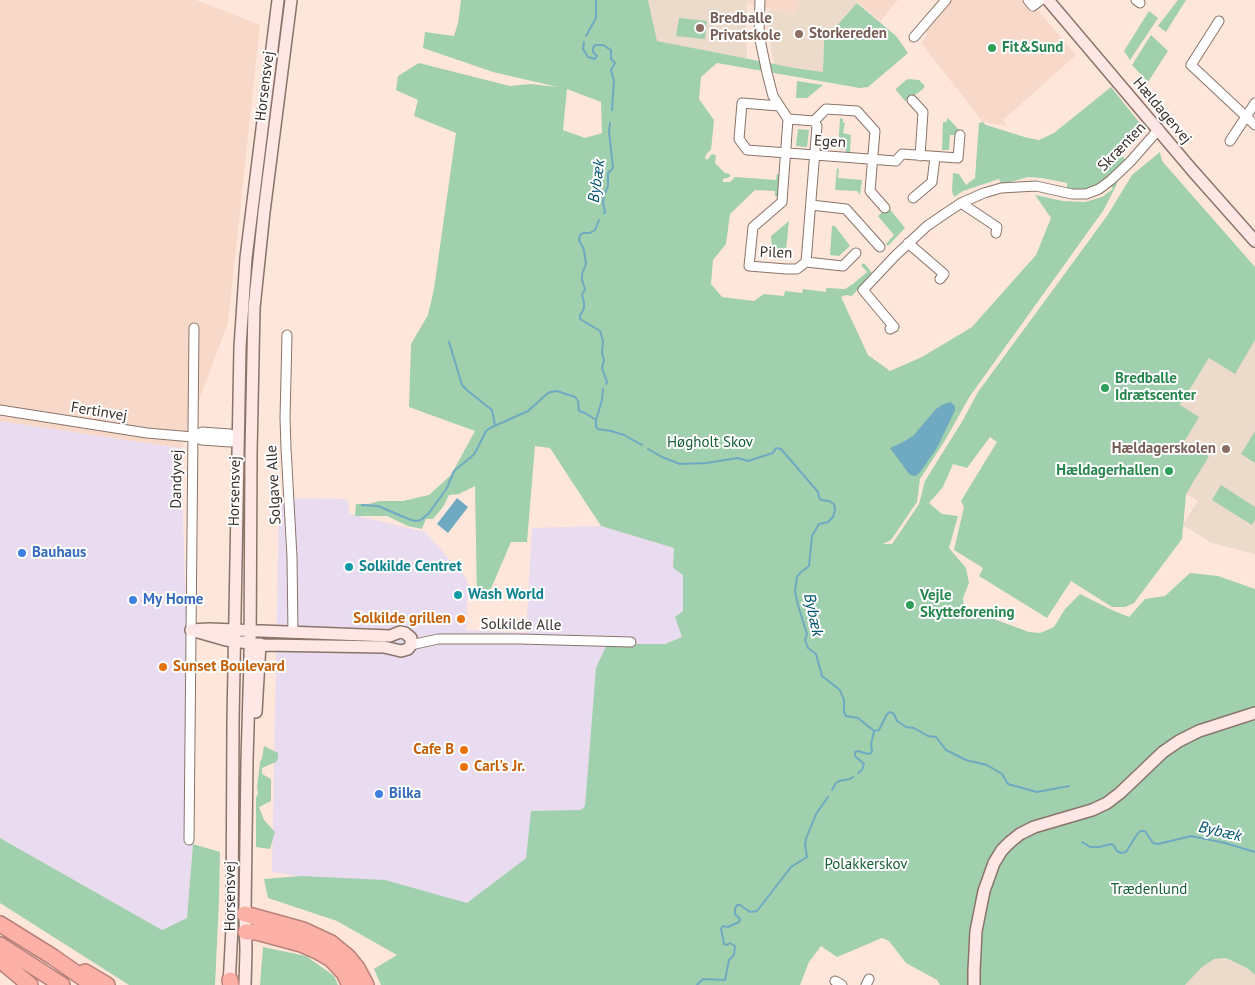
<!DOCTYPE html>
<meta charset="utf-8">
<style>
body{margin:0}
canvas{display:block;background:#fee6da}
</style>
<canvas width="1255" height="985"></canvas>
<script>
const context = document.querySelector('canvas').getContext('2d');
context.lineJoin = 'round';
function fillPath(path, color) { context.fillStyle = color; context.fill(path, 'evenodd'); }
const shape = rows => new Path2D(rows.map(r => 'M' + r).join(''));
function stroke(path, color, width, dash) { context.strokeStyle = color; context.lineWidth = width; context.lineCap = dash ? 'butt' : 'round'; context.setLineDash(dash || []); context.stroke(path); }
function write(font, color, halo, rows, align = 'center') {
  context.font = font + ' "PT Sans",sans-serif'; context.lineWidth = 4; context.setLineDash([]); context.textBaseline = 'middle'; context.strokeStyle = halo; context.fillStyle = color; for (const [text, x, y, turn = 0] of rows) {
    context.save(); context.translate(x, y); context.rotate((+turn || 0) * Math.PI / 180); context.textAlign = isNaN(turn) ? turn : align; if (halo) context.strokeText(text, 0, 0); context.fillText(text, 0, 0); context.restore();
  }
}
fillPath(shape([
 [0,421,181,448,193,844,187,918,162,930,0,838],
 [279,498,347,499,350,514,425,532,468,580,466,630,526,633,532,528,601,526,674,548,673,568,683,575,683,611,710,716,616,780,532,853,467,903,272,872]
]), '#e9dcf0');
fillPath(shape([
 [0,0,196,0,260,25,228,323,181,448,0,421],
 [748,0,802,0,793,14,748,4],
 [855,0,898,0,880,21],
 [948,0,1022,0,1028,6,1039,12,1076,55,1003,120,1007,126,983,122,921,43,928,34,924,30]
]), '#f8d9c9');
fillPath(shape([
 [648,0,748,0,746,15,747,59,657,41],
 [802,0,855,0,857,3,824,40,823,72,774,64,767,28,769,9,793,14],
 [1255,340,1255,554,1212,543,1182,525,1198,501,1186,494,1208,457,1184,442,1180,406,1209,358,1235,373],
 [1226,958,1247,968,1255,975,1255,985,1185,985,1202,967,1214,959]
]), '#ecdaca');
fillPath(shape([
 [461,0,648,0,657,41,795,68,823,72,824,40,857,3,896,36,908,53,868,87,860,88,717,63,701,77,699,99,714,120,711,150,708,152,705,157,706,159,707,160,712,154,716,155,715,163,725,173,730,174,730,177,723,179,723,182,730,182,735,177,776,180,777,174,780,174,778,197,775,196,775,191,755,190,730,214,726,244,713,260,711,284,722,297,754,301,764,294,784,296,785,291,802,293,803,289,826,292,826,288,845,289,853,284,867,272,861,265,864,263,872,273,852,296,846,295,841,297,868,355,890,371,922,357,972,327,1036,255,1051,218,1035,195,1063,201,1085,202,1102,197,1113,189,1110,185,1118,180,1116,186,1103,211,970,396,944,442,920,479,917,502,891,540,883,544,892,544,919,504,925,481,963,420,978,392,1107,216,1132,175,1160,152,1162,161,1255,267,1255,340,1235,374,1209,358,1180,405,1199,417,1184,442,1209,456,1186,494,1182,539,1134,603,1125,607,1112,607,1071,581,1047,618,979,576,983,568,954,550,964,507,961,501,997,442,990,437,967,468,953,464,943,487,929,503,942,514,958,516,949,548,966,568,969,583,963,598,964,608,1029,632,1040,633,1054,627,1065,609,1080,594,1112,610,1129,617,1145,599,1165,596,1190,573,1218,576,1255,589,1255,711,1190,731,1114,794,1097,803,1025,826,996,852,970,985,940,985,937,980,906,963,889,941,882,938,837,957,821,946,809,962,800,985,381,985,374,969,397,955,337,921,268,898,264,879,301,876,385,880,467,903,526,858,531,811,581,810,585,806,596,668,607,644,665,644,682,637,675,617,683,611,683,575,673,568,674,548,601,526,550,448,535,446,527,542,511,542,486,600,477,598,475,486,459,494,449,495,443,507,433,519,426,519,422,529,408,526,387,516,355,516,356,504,369,504,379,501,403,501,429,495,451,475,475,431,409,407,411,344,428,315,434,289,456,133,414,116,418,100,396,90,398,76,419,63,510,86,531,84,558,87,493,72,423,48,425,32,454,36,458,23],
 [567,89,601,102,602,133,585,138,563,130],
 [1178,0,1186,0,1166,32,1158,26],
 [1149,11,1158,18,1130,60,1124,51],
 [679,18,707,21,705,39,676,36],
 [1151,35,1168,51,1148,82,1132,65],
 [909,79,919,80,925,86,923,89,907,101,905,101,896,90,896,89,906,80],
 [797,81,823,85,807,98,796,98],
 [1111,87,1146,131,1121,155,1126,160,1108,177,1095,186,1080,191,1067,188,1067,183,1042,178,1028,177,1014,181,1001,184,999,179,963,191,954,197,952,191,953,173,959,174,966,185,975,178,979,123,983,122,986,125,1028,138,1039,140,1054,133],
 [840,118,843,119,843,123,845,123,843,133,851,135,850,153,860,154,860,155,846,154,846,150,838,149],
 [948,118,961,132,958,135,950,135,949,150,942,150,943,122,946,122],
 [798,129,809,130,807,147,796,146],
 [837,168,839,169,838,178,862,180,860,195,857,191,835,190],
 [888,207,905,228,888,246,886,244,894,235,878,216],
 [789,221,786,250,772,248,771,236],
 [832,226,835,226,850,246,839,256,830,255],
 [1255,431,1255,463,1241,454],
 [1221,485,1255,507,1255,519,1252,525,1212,500],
 [1255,717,1255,975,1247,968,1226,958,1214,959,1202,967,1185,985,978,985,982,915,1000,859,1025,835,1084,816,1183,742],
 [264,746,278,753,278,759,276,762,262,768,262,774,271,779,271,801,259,807,264,820,275,832,270,849,256,847,256,798,258,793,257,787,260,762,262,758],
 [0,838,162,930,187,918,193,844,220,852,219,901,215,985,129,985,0,903],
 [263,947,306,956,334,976,338,985,260,985]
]), '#a0d0ad');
fillPath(shape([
 [950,402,955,406,955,410,937,448,921,471,916,476,910,475,890,448,901,443,913,436,936,409,942,405],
 [457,498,468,507,448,533,437,524]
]), '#6faac2');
stroke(shape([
 [586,36,596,18,596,0],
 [584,42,583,49,588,57,595,59,597,56,593,52,593,48,595,45,603,45,611,50,611,59,615,63,611,70,614,81,612,110],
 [604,213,605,212,603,203,604,195,608,186,608,173,613,168,609,131,610,123],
 [599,220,595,230,590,233,583,233,580,235,579,240,584,250,586,264,582,274,582,280,585,289,582,295,584,302,584,308,580,316,580,319,600,331,603,341,602,353,604,360,602,368,607,382,606,384],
 [449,342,462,385,468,391,492,410,495,425],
 [603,389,602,400,596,420,596,427,598,429,611,431,624,435,642,445],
 [648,449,662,457,680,464,706,463,738,458,748,461,773,453,776,448,781,449,818,492,819,497,821,500,829,501,834,504,835,510,833,517,828,522,819,524,812,536,809,566,801,572,797,577,795,591,798,605,807,634,805,640,808,648,816,654,822,676,840,690,844,700,844,712,846,716,858,718,874,731,879,730,887,714,890,712,894,714,897,721,906,727,914,728,928,736,936,737,946,750,966,760,987,765,1002,774,1008,784,1037,792,1069,786],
 [362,505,378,506,411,520,416,521,421,520,429,513,442,495,447,488,454,471,471,457,475,453,486,431,490,428,528,411,548,393,551,392,557,391,575,397,578,401,579,411,585,413,596,420],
 [858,773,862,770,864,764,855,756,855,752,858,751,868,754,871,753,872,751,871,744,874,732],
 [832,790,836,783,839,781,850,779,853,777],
 [1082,842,1090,847,1099,847,1111,844,1114,846,1117,851,1121,853,1126,852,1138,833,1141,831,1145,831,1153,843,1158,844,1191,836,1225,843,1255,852],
 [697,985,703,979,725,980,729,960,734,955,735,946,730,943,727,945,724,944,721,929,723,926,728,927,739,922,740,919,735,914,735,909,737,905,740,905,750,912,757,911,791,867,807,857,805,845,806,839,816,814,828,797]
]), '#6faac2', 2);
const street = shape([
 [760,0,759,35,767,73,773,96,788,119,782,202,753,227,749,266,786,269,797,269,806,262],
 [1028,0,1033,6,1041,0],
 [1136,0,1140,3],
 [1219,21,1191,65,1255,125],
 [914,37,946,0],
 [912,100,923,112,920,156],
 [779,106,742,103,739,139,747,150,896,161,902,154,958,158,960,135],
 [788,119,814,121,817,126,806,262],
 [814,121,826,109,857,111,875,131,870,191,885,208],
 [1230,141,1255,103],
 [913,198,932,182,935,157],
 [961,203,997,227,996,233],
 [811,205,846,209,880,247],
 [908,243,944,274,940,279],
 [806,262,843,266,856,253],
 [890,329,894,327,863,290,895,256,927,226,946,213,961,203,984,193,1001,188,1036,186,1072,194,1086,194,1099,189,1111,180,1130,162,1159,129],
 [287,335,285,418,286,448,292,557,293,633],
 [0,410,147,433,193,437,202,440,230,442,237,438,230,434,202,432,193,437],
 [411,645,438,639,520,639,631,642],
 [189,840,194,328],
 [835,981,842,985],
 [866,985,869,979]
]);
const secondary = shape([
 [1048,0,1192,170,1255,241],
 [209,629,390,636,400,632,405,633,411,638,411,645,408,649,401,651,384,647,264,645,226,640,191,630,209,629],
 [256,712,260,644],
 [229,985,232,928,233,721,240,347,246,258,278,0],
 [245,985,246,950,245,914,247,761,250,659,251,453,254,308,264,212,291,0],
 [974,985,974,971,976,931,984,891,994,863,1002,850,1010,842,1020,834,1034,827,1092,810,1107,803,1120,793,1163,752,1179,741,1199,731,1255,713]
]);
const highway = shape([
 [245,914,303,930,331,943,348,957,357,968,366,985],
 [0,924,53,957,93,985],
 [246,932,256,932,264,934,301,944,317,951,331,959,344,973,350,985],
 [0,945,62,985],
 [0,960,30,985],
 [85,972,107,985],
 [230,980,231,985]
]);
stroke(street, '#8a746a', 11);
stroke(secondary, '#8a746a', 14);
stroke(highway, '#b8827a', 18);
stroke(street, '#fff', 9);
stroke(secondary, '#fee7e4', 11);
stroke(highway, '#fdb0a5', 15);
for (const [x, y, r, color] of [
 [700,28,5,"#8d6e63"],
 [799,34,5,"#8d6e63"],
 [992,48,5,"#2e9e5b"],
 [1105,388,5,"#2e9e5b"],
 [1226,449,5,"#8d6e63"],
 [1169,471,5,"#2e9e5b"],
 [22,553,5,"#3f7fe0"],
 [349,567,5,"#0f9aa8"],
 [458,595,5,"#0f9aa8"],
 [133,600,5,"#3f7fe0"],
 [910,605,5,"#2e9e5b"],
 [461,619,5,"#e8710a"],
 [163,667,5,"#e8710a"],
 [464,750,5,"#e8710a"],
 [464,767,5,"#e8710a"],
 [379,794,5,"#3f7fe0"]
]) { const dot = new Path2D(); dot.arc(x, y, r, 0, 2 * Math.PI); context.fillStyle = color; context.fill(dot); stroke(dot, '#fff', 2); }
write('bold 15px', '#785e54', '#fff', [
 ["Bredballe",710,19],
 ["Privatskole",710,36],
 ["Storkereden",809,34],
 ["Hældagerskolen",1216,449,"right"]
], 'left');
write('bold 15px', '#27864d', '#fff', [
 ["Fit&Sund",1002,48],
 ["Bredballe",1115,379],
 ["Idrætscenter",1115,396],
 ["Hældagerhallen",1159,471,"right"],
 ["Vejle",920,596],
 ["Skytteforening",920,613]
], 'left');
write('15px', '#372e29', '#fff', [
 ["Horsensvej",265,86,-83],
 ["Hældagervej",1162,111,50],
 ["Egen",830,142,4],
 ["Skrænten",1122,147,-46],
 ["Pilen",776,253,2],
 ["Fertinvej",99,412,9],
 ["Dandyvej",177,479,-89],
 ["Solgave Alle",274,485,-93],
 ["Horsensvej",235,491,-89],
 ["Solkilde Alle",521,625,1],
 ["Horsensvej",231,896,-90]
]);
write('15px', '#166034', '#fff', [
 ["Høgholt Skov",710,443],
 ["Polakkerskov",866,865],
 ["Trædenlund",1149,890]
]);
write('bold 15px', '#366cbe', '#fff', [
 ["Bauhaus",32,553],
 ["My Home",143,600],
 ["Bilka",389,794]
], 'left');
write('bold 15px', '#0d838f', '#fff', [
 ["Solkilde Centret",359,567],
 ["Wash World",468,595]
], 'left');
write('bold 15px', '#c56008', '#fff', [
 ["Solkilde grillen",451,619],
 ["Sunset Boulevard",173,667,"left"],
 ["Cafe B",454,750],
 ["Carl's Jr.",474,767,"left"]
], 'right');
write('italic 16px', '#00556e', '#fff', [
 ["Bybæk",597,181,-82],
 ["Bybæk",813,615,78],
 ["Bybæk",1220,832,13]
]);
</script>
